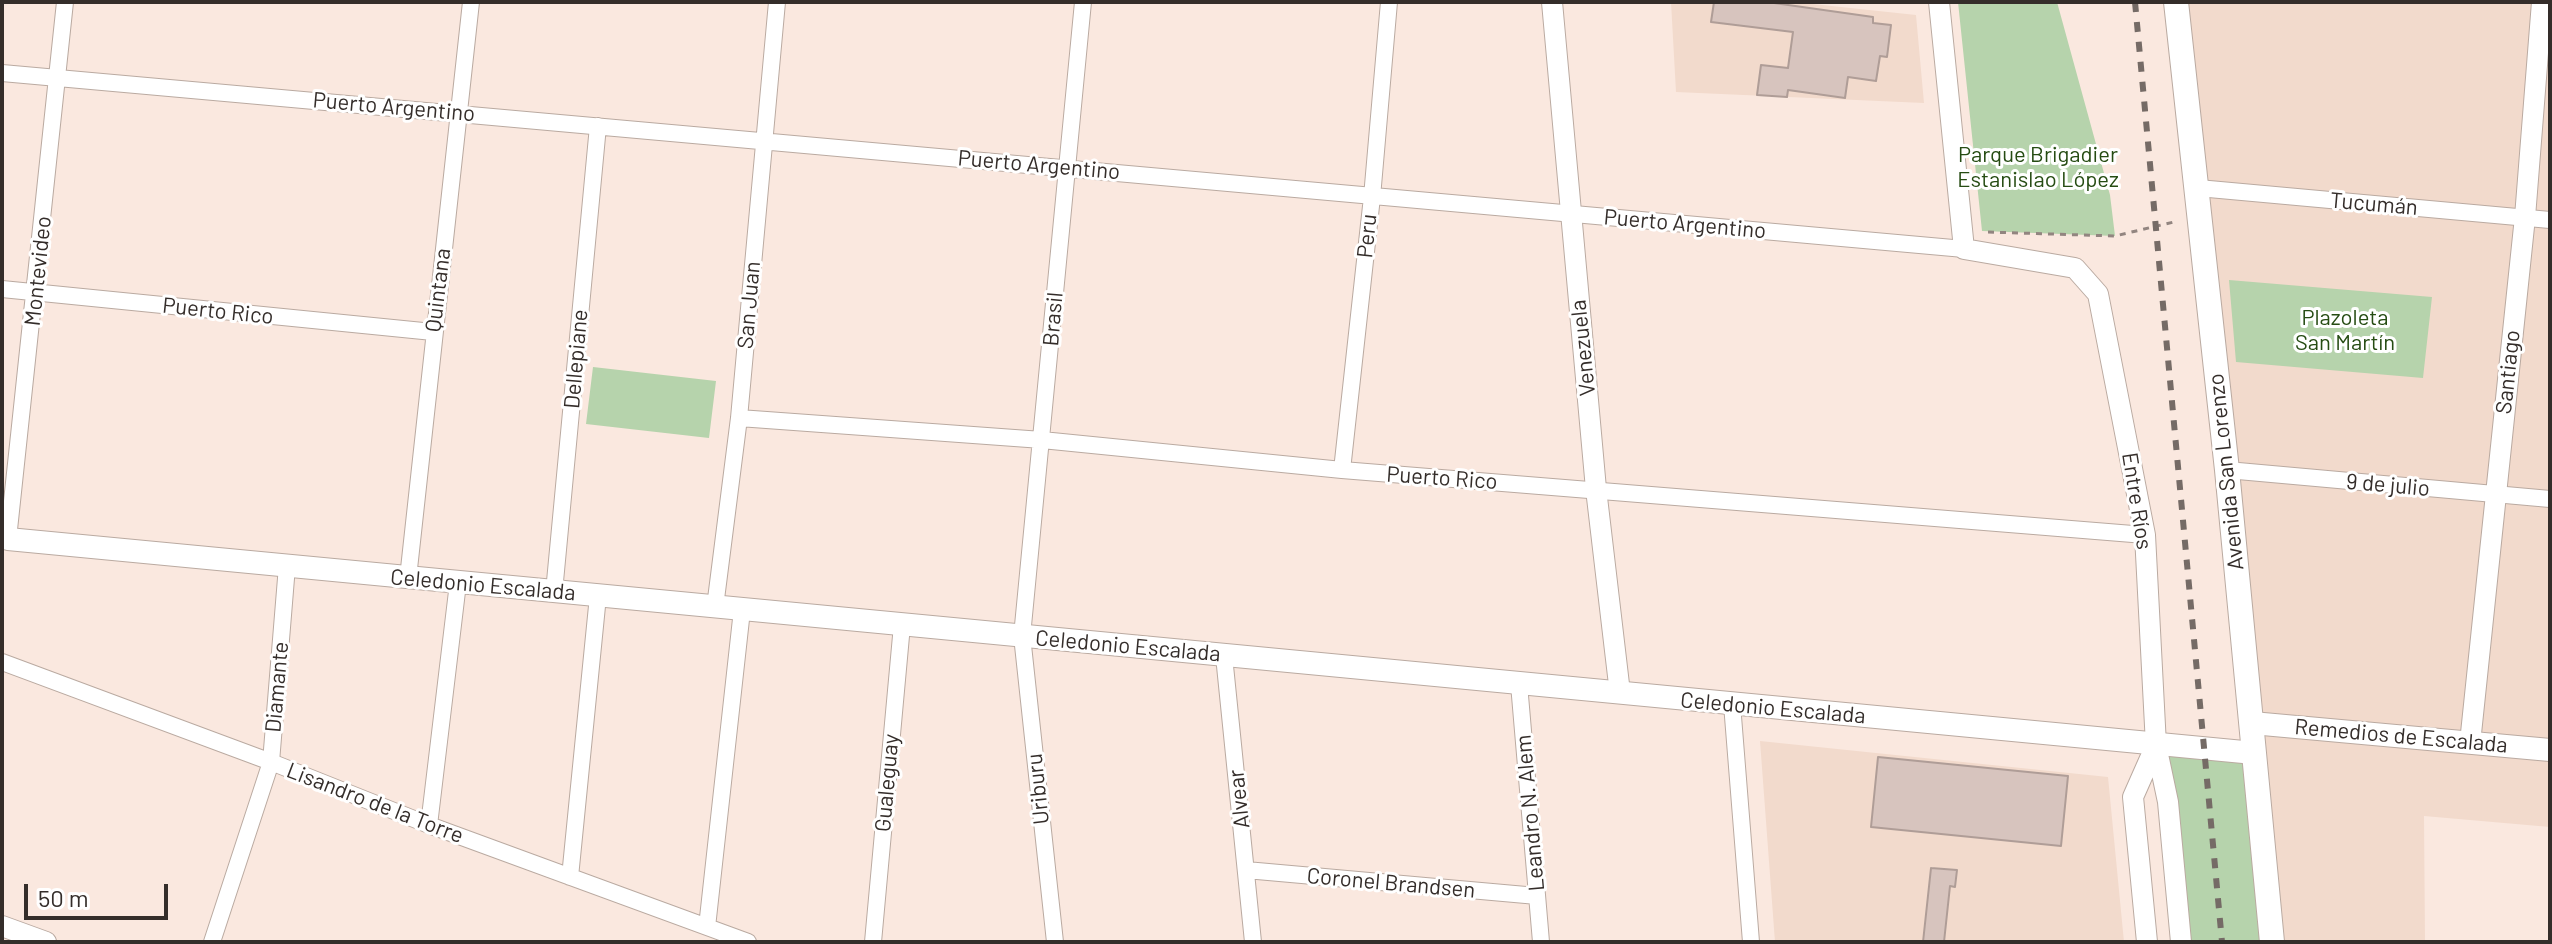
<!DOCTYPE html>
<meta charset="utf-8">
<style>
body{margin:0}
#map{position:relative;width:2552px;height:944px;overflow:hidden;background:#fae8df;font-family:Barlow,sans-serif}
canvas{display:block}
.frame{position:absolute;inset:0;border:4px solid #342d2a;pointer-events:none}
.scale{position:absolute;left:24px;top:884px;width:144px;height:36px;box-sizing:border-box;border:4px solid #342d2a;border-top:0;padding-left:10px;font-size:24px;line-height:28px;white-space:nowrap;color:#342d2a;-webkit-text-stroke:6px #fff;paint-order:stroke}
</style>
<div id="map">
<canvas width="2552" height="944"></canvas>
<div class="frame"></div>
<div class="scale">50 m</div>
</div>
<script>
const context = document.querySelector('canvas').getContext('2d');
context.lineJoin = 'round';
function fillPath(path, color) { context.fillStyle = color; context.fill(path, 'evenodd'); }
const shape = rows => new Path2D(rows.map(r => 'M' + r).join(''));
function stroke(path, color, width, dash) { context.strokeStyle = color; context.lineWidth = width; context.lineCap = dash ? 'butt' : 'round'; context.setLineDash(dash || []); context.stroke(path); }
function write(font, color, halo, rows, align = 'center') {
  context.font = font + ' Barlow,sans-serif'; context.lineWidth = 6; context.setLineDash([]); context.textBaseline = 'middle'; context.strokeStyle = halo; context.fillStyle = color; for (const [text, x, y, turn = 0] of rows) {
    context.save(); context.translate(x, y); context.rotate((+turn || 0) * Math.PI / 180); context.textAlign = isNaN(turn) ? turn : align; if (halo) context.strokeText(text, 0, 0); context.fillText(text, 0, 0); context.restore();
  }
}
fillPath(shape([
 [1671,2,1794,2,1916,15,1924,103,1676,92],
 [2178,2,2550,2,2550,827,2424,816,2425,942,2269,942],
 [1760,741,2108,777,2124,942,1775,942]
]), '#f2dacc');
fillPath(shape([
 [1958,2,2057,2,2110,195,2115,236,1982,231],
 [2229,280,2432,297,2423,378,2236,362],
 [593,367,716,381,709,438,586,424],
 [2156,745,2254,753,2272,942,2181,942]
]), '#b6d3ac');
const building = shape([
 [1714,2,1767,2,1873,17,1873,23,1891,25,1887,57,1880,56,1876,81,1848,77,1845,98,1788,90,1787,97,1757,95,1761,65,1788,68,1793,32,1711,22,1714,2],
 [1878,757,2068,776,2061,846,1871,827,1878,757],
 [1931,868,1957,870,1955,887,1950,886,1944,942,1923,942,1931,868]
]);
fillPath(building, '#d7c4be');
stroke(building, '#af9d97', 2);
const minor = shape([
 [2,73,1964,249],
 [2198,188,2550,220],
 [2,289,433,332],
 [739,418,1042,440,1342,470,2145,535],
 [1342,470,1372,197,1389,2],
 [2227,470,2550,499],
 [8,539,65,2],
 [408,578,471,2],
 [554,592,598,126],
 [715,607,739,418,777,2],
 [1224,656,1253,942],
 [2,662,271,762,429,825,748,942],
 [1519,684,1541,942],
 [1732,704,1751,942],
 [429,825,458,583],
 [1246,870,1537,896],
 [570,877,598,596],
 [707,927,742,610],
 [212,942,271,762,287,566],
 [873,942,902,625],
 [1055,942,1022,636,1083,2]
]);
const tertiary = shape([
 [1552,2,1596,489,1620,693],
 [1939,2,1964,249,2075,268,2098,294,2145,535,2156,745,2168,802,2181,942],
 [2470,743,2525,217,2542,2],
 [2,926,46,942],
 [2147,942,2133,797,2156,745]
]);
const secondary = shape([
 [8,539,2254,753],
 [2252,723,2550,750]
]);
const primary = shape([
 [2176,2,2227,470,2272,942]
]);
stroke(minor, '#baaaa1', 18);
stroke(tertiary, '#baaaa1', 22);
stroke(secondary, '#baaaa1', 24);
stroke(primary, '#baaaa1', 26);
stroke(shape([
 [1988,232,2115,236,2178,221]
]), '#928580', 3, [6, 6]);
stroke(minor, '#fff', 16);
stroke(tertiary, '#fff', 20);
stroke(secondary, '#fff', 22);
stroke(primary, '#fff', 24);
stroke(shape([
 [2135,2,2222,942]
]), '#756b66', 6, [10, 10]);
write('22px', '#342d2a', '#fff', [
 ["Puerto Argentino",394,107,5],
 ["Puerto Argentino",1039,165,5],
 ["Tucumán",2374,204,5],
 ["Puerto Argentino",1685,224,5],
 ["Peru",1367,236,-84],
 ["Montevideo",38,271,-84],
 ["Quintana",438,290,-83],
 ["San Juan",749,305,-85],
 ["Puerto Rico",218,311,6],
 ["Brasil",1053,319,-85],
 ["Venezuela",1583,348,-96],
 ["Dellepiane",576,359,-85],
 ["Santiago",2508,372,-84],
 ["Avenida San Lorenzo",2226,472,-96],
 ["Puerto Rico",1442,478,4],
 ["9 de julio",2388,485,5],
 ["Entre Ríos",2137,501,81],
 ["Celedonio Escalada",483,585,5],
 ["Celedonio Escalada",1128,646,5],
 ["Diamante",277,687,-85],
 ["Celedonio Escalada",1773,708,5],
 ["Remedios de Escalada",2401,736,5],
 ["Gualeguay",887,783,-85],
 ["Uriburu",1038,789,-96],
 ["Alvear",1239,799,-96],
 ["Lisandro de la Torre",375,803,21],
 ["Leandro N. Alem",1530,813,-95],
 ["Coronel Brandsen",1391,883,5]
]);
write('22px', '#264c13', '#fff', [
 ["Parque Brigadier",2038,155],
 ["Estanislao López",2038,180],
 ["Plazoleta",2345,318],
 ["San Martín",2345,343]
]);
</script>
